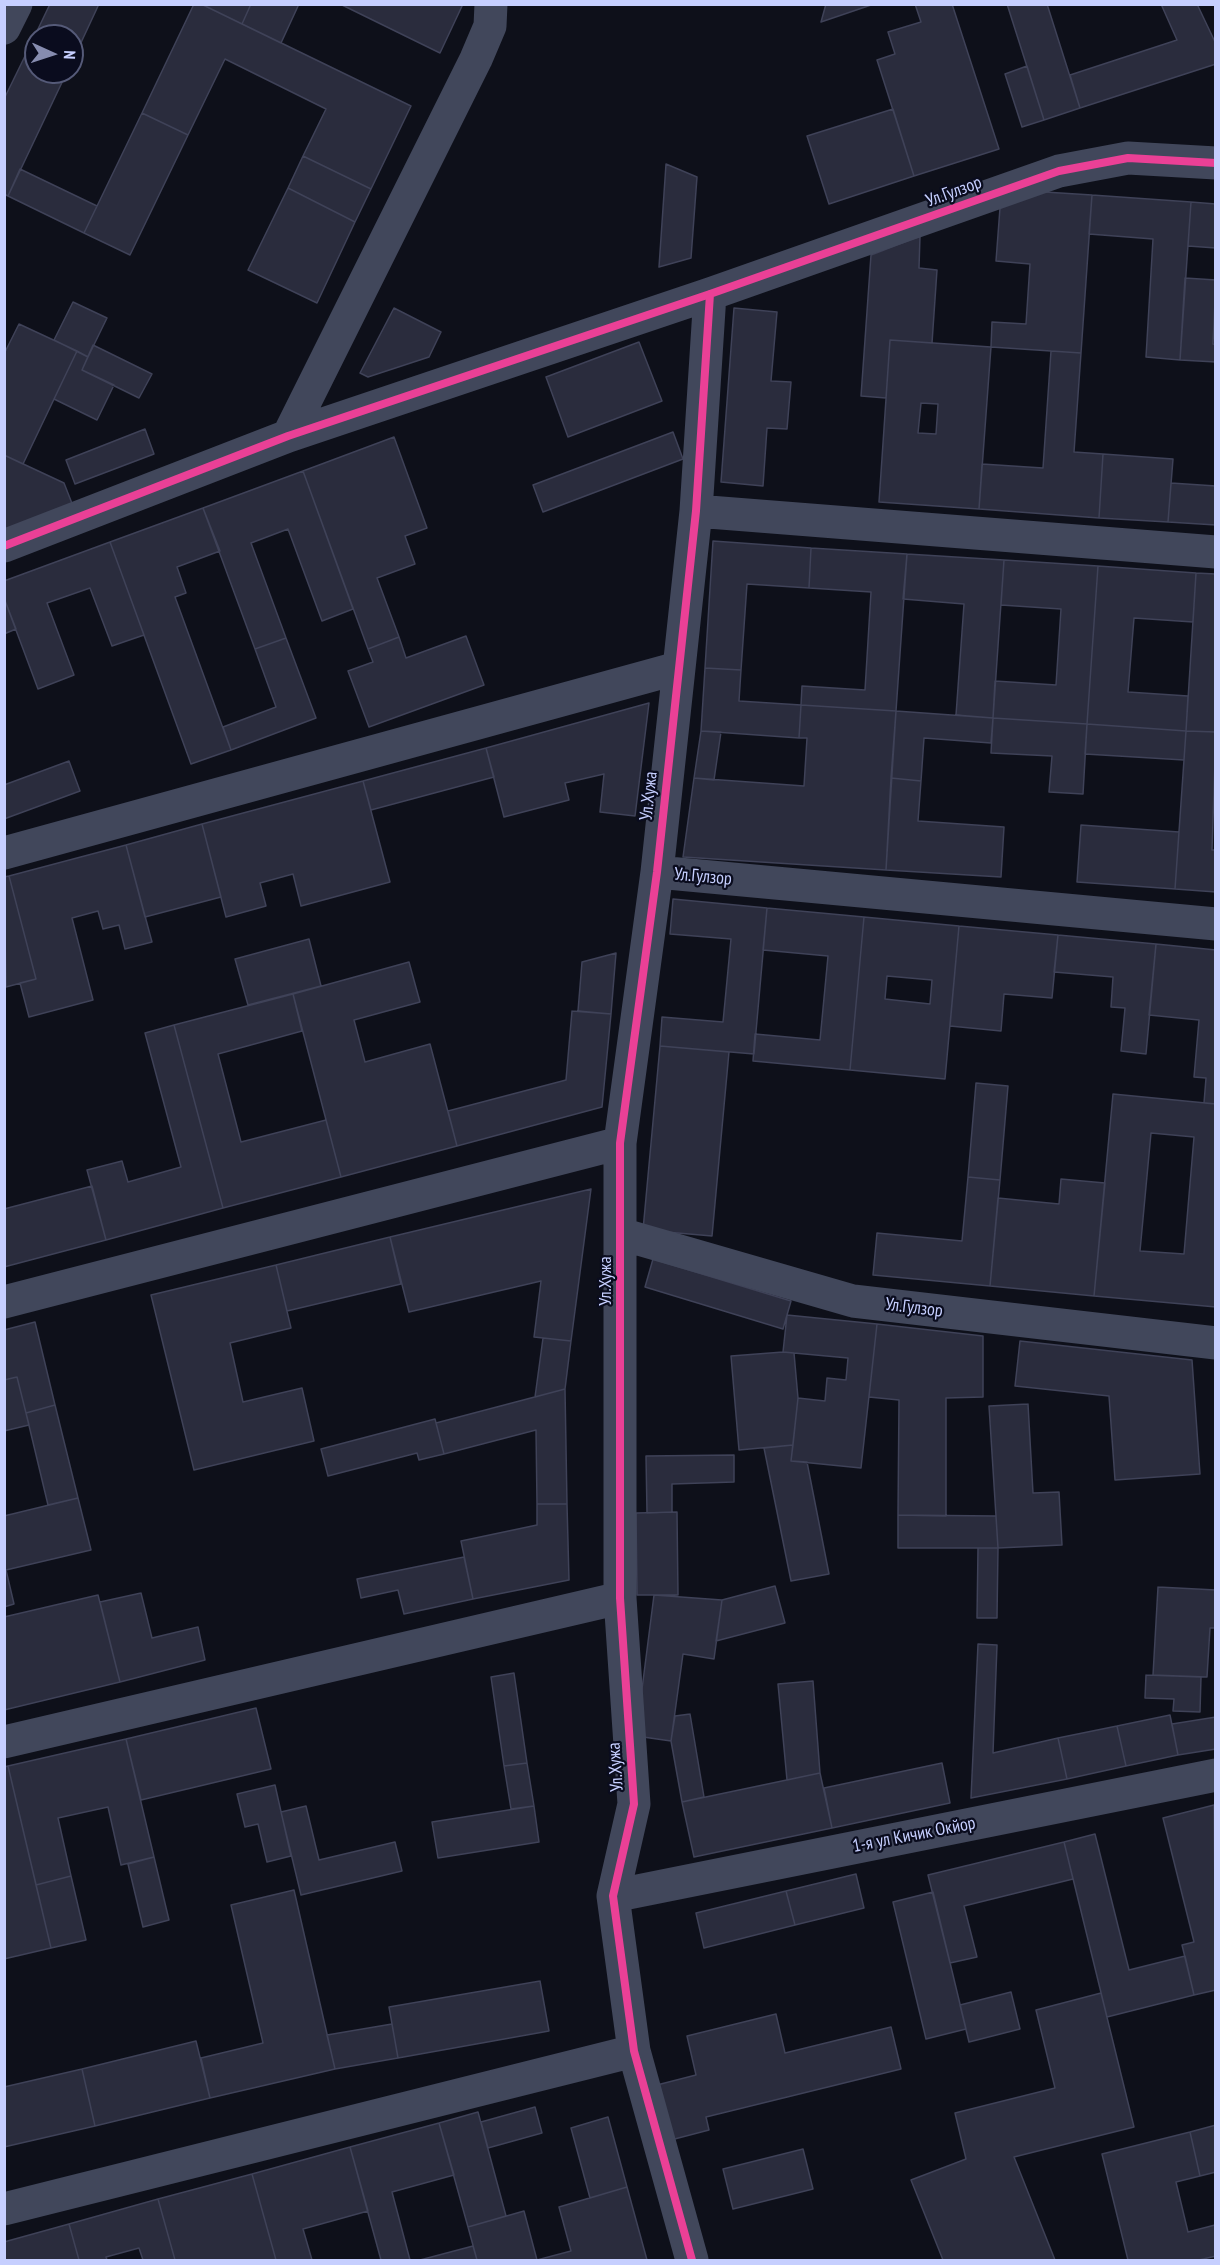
<!DOCTYPE html>
<meta charset="utf-8">
<style>
body{margin:0}
#map{position:relative;width:1220px;height:2265px;overflow:hidden;background:#0e101a;font-family:"PT Sans Narrow",sans-serif}
canvas{display:block}
.frame{position:absolute;inset:0;border:6px solid #c6cfff;pointer-events:none}
.north{position:absolute;left:24px;top:24px;width:60px;height:60px;box-sizing:border-box;background:#0a0c1e;border:2px solid #555a78;border-radius:50%;rotate:93deg;font-size:16px;font-weight:700;line-height:24px;text-align:center;color:#c6cfff}
.north::after{content:'';display:block;margin:auto;width:21px;height:27px;background:#868caf;clip-path:polygon(50% 0,100% 100%,50% 72%,0 100%)}
</style>
<div id="map">
<canvas width="1220" height="2265"></canvas>
<div class="frame"></div>
<div class="north">N</div>
</div>
<script>
const context = document.querySelector('canvas').getContext('2d');
context.lineJoin = 'round';
function fillPath(path, color) { context.fillStyle = color; context.fill(path, 'evenodd'); }
const shape = rows => new Path2D(rows.map(r => 'M' + r).join(''));
function stroke(path, color, width, dash) { context.strokeStyle = color; context.lineWidth = width; context.lineCap = dash ? 'butt' : 'round'; context.setLineDash(dash || []); context.stroke(path); }
function write(font, color, halo, rows, align = 'center') {
  context.font = font + ' "PT Sans Narrow",sans-serif'; context.lineWidth = 4.5; context.setLineDash([]); context.textBaseline = 'middle'; context.strokeStyle = halo; context.fillStyle = color; for (const [text, x, y, turn = 0] of rows) {
    context.save(); context.translate(x, y); context.rotate((+turn || 0) * Math.PI / 180); context.textAlign = isNaN(turn) ? turn : align; if (halo) context.strokeText(text, 0, 0); context.fillText(text, 0, 0); context.restore();
  }
}
const building = shape([
 [50,4,99,4,72,62,72,36,36,36,36,59,26,54,50,4],
 [194,4,201,4,411,106,371,189,303,156,326,109,225,59,188,135,142,113,194,4],
 [201,4,251,4,242,24,201,4],
 [251,4,299,4,281,43,242,24,251,4],
 [340,4,463,4,440,53,340,4],
 [826,4,874,4,821,22,826,4],
 [915,4,952,4,999,149,914,176,877,60,895,54,888,32,921,22,915,4],
 [1007,4,1047,4,1080,108,1044,120,1007,4],
 [1161,4,1197,4,1216,44,1216,64,1080,108,1070,75,1177,40,1161,4],
 [26,54,36,59,36,72,66,74,8,196,4,194,4,99,26,54],
 [1027,66,1044,120,1022,127,1005,74,1027,66],
 [893,109,914,176,829,204,807,136,893,109],
 [142,113,188,135,130,255,84,233,142,113],
 [303,156,371,189,355,222,288,188,303,156],
 [666,164,697,177,691,258,659,267,666,164],
 [20,169,97,206,84,233,8,196,20,169],
 [288,188,355,222,317,303,248,270,288,188],
 [1029,191,1092,195,1081,353,991,347,992,322,1026,324,1030,264,996,261,1000,208,1029,191],
 [1092,195,1191,202,1180,360,1146,357,1153,239,1089,234,1092,195],
 [1191,202,1216,204,1216,248,1188,246,1191,202],
 [920,236,919,268,937,270,932,343,890,340,886,398,861,396,871,255,920,236],
 [1185,278,1216,280,1213,344,1216,345,1216,362,1180,360,1185,278],
 [73,302,107,318,88,357,54,340,73,302],
 [394,308,441,332,429,357,368,377,360,373,394,308],
 [734,308,777,312,771,381,791,382,787,429,767,428,763,486,721,482,734,308],
 [19,324,77,351,23,464,4,455,4,354,19,324],
 [890,340,991,347,979,509,879,502,890,340],
 [921,403,938,404,936,434,918,433,921,403],
 [639,342,662,401,568,437,546,377,639,342],
 [93,345,152,374,139,398,82,370,93,345],
 [77,351,88,357,82,370,114,385,97,420,54,399,77,351],
 [1051,351,1081,353,1074,452,1103,454,1099,518,979,509,982,464,1043,468,1051,351],
 [145,429,154,454,75,484,66,460,145,429],
 [673,432,683,459,543,512,533,485,673,432],
 [394,437,427,528,405,536,415,564,377,578,399,637,368,649,303,471,394,437],
 [1103,454,1173,459,1168,522,1099,518,1103,454],
 [4,455,64,483,73,506,4,536,4,455],
 [303,471,353,609,322,621,288,529,251,543,286,638,255,649,203,508,303,471],
 [1171,483,1216,486,1216,525,1168,522,1171,483],
 [203,508,220,551,177,567,186,593,175,597,231,750,191,764,110,542,203,508],
 [713,541,811,548,809,588,747,584,741,670,705,668,713,541],
 [110,542,144,635,112,646,90,588,47,603,74,675,38,689,4,598,4,581,110,542],
 [811,548,907,554,896,711,801,705,802,686,865,690,871,592,809,588,811,548],
 [907,554,1004,560,993,718,956,715,964,604,903,599,907,554],
 [1004,560,1098,566,1087,724,993,718,995,681,1056,685,1061,609,1001,605,1004,560],
 [1098,566,1196,573,1193,622,1134,618,1128,692,1188,696,1186,731,1087,724,1098,566],
 [1196,573,1216,574,1216,732,1186,731,1196,573],
 [4,598,16,629,4,634,4,598],
 [466,636,484,685,369,727,348,671,373,662,368,649,399,637,406,658,466,636],
 [286,638,316,718,231,750,223,727,276,707,255,649,286,638],
 [705,668,741,670,739,701,801,705,799,738,701,731,705,668],
 [649,703,635,816,600,812,604,774,565,783,569,800,504,817,486,748,649,703],
 [801,705,896,711,886,870,683,857,694,778,804,786,807,738,799,738,801,705],
 [896,711,993,718,991,743,924,738,921,781,891,778,896,711],
 [993,718,1087,724,1083,794,1049,792,1052,756,991,753,993,718],
 [1087,724,1186,731,1184,760,1085,754,1087,724],
 [701,731,721,732,714,780,694,778,701,731],
 [1186,731,1216,732,1212,850,1216,850,1216,892,1175,889,1186,731],
 [486,748,494,777,371,810,363,781,486,748],
 [69,761,80,791,4,819,4,785,69,761],
 [891,778,921,781,918,821,1004,827,1001,877,886,870,891,778],
 [363,781,390,882,301,906,293,874,260,883,266,906,226,917,202,824,363,781],
 [202,824,221,897,145,917,126,845,202,824],
 [1081,825,1179,832,1175,889,1077,882,1081,825],
 [126,845,152,942,125,949,119,925,103,929,98,911,72,918,93,1000,29,1017,20,983,36,979,9,876,126,845],
 [9,876,36,979,6,987,4,877,9,876],
 [673,899,767,908,754,1054,660,1046,662,1017,723,1022,731,939,670,934,673,899],
 [767,908,864,917,850,1070,753,1061,755,1034,820,1040,828,956,763,950,767,908],
 [864,917,959,926,945,1079,850,1070,864,917],
 [887,976,932,980,930,1004,885,999,887,976],
 [959,926,1058,935,1052,998,1004,994,1001,1031,950,1026,959,926],
 [1058,935,1156,944,1146,1054,1121,1051,1125,1008,1111,1007,1113,977,1054,972,1058,935],
 [309,939,321,986,248,1005,235,959,309,939],
 [1156,944,1216,950,1216,1104,1204,1103,1206,1078,1194,1077,1199,1020,1149,1015,1156,944],
 [616,953,611,1014,578,1011,582,962,616,953],
 [409,962,420,1002,354,1020,365,1062,430,1044,457,1146,341,1177,293,994,409,962],
 [293,994,302,1031,218,1054,241,1142,326,1120,341,1177,223,1208,174,1025,293,994],
 [572,1011,611,1014,602,1107,457,1146,448,1111,566,1080,572,1011],
 [174,1025,223,1208,106,1240,87,1170,122,1161,128,1182,181,1167,145,1033,174,1025],
 [660,1046,729,1052,712,1236,643,1230,660,1046],
 [976,1083,1008,1086,1000,1180,968,1177,976,1083],
 [1113,1094,1216,1104,1216,1307,1094,1296,1113,1094],
 [1151,1133,1194,1137,1184,1254,1140,1251,1151,1133],
 [968,1177,1000,1180,990,1286,873,1275,877,1233,962,1241,968,1177],
 [1061,1179,1105,1183,1094,1296,990,1286,998,1198,1059,1204,1061,1179],
 [92,1186,106,1240,4,1267,4,1209,92,1186],
 [591,1189,571,1341,534,1337,541,1281,409,1312,390,1237,591,1189],
 [390,1237,401,1284,287,1311,276,1265,390,1237],
 [653,1259,791,1301,783,1329,645,1287,653,1259],
 [276,1265,291,1328,230,1343,243,1402,302,1388,314,1441,194,1470,151,1295,276,1265],
 [787,1315,877,1324,861,1468,791,1461,798,1398,825,1401,827,1378,846,1380,848,1358,783,1352,787,1315],
 [35,1322,55,1405,26,1413,17,1377,4,1380,4,1330,35,1322],
 [877,1324,983,1336,983,1397,946,1398,946,1516,898,1515,899,1400,869,1397,877,1324],
 [543,1338,571,1341,565,1389,535,1397,543,1338],
 [1020,1341,1192,1360,1200,1474,1115,1480,1109,1396,1015,1386,1020,1341],
 [783,1352,794,1353,798,1398,793,1445,739,1450,731,1356,783,1352],
 [17,1377,29,1425,4,1431,4,1380,17,1377],
 [565,1389,567,1504,537,1504,536,1430,444,1454,436,1423,565,1389],
 [1028,1404,1033,1493,1059,1492,1062,1545,998,1548,989,1406,1028,1404],
 [55,1405,78,1498,48,1505,26,1413,55,1405],
 [435,1419,444,1454,419,1460,417,1453,328,1476,321,1449,435,1419],
 [793,1445,791,1461,807,1462,829,1574,791,1581,764,1448,793,1445],
 [734,1455,734,1482,672,1484,672,1512,647,1513,646,1456,734,1455],
 [78,1498,91,1550,6,1570,14,1604,4,1607,4,1516,78,1498],
 [537,1504,567,1504,569,1580,473,1599,461,1541,537,1525,537,1504],
 [677,1512,678,1595,637,1595,636,1513,677,1512],
 [898,1515,996,1516,998,1548,898,1548,898,1515],
 [978,1548,998,1548,997,1618,977,1618,978,1548],
 [464,1557,473,1599,404,1614,398,1590,361,1598,357,1579,464,1557],
 [775,1586,785,1623,716,1641,722,1600,775,1586],
 [1158,1587,1216,1590,1216,1628,1210,1628,1207,1677,1153,1675,1158,1587],
 [141,1593,152,1638,198,1627,205,1660,120,1682,100,1602,141,1593],
 [98,1595,120,1682,4,1710,4,1617,98,1595],
 [654,1595,722,1600,714,1659,683,1654,671,1741,636,1736,654,1595],
 [978,1644,997,1645,993,1753,1058,1738,1067,1779,971,1798,978,1644],
 [514,1673,527,1763,504,1766,491,1677,514,1673],
 [1146,1675,1201,1677,1200,1712,1173,1711,1174,1699,1145,1698,1146,1675],
 [813,1681,820,1773,787,1780,778,1684,813,1681],
 [256,1708,271,1769,141,1800,126,1739,256,1708],
 [690,1714,704,1797,682,1802,671,1741,675,1716,690,1714],
 [1170,1715,1178,1755,1126,1766,1117,1726,1170,1715],
 [1216,1717,1216,1749,1178,1755,1172,1724,1216,1717],
 [1117,1726,1126,1766,1067,1779,1058,1738,1117,1726],
 [126,1739,154,1857,121,1865,108,1807,58,1818,71,1876,36,1885,8,1766,126,1739],
 [527,1763,534,1806,511,1809,504,1766,527,1763],
 [942,1763,950,1803,832,1828,824,1788,942,1763],
 [8,1766,51,1948,4,1959,4,1767,8,1766],
 [820,1773,832,1828,694,1857,682,1802,820,1773],
 [275,1785,291,1856,267,1862,258,1824,245,1827,237,1794,275,1785],
 [1214,1805,1216,1990,1194,1995,1182,1945,1194,1942,1163,1818,1214,1805],
 [306,1806,319,1860,395,1842,402,1871,301,1895,281,1812,306,1806],
 [534,1806,539,1842,438,1858,432,1822,534,1806],
 [1095,1834,1129,1970,1185,1956,1194,1995,1107,2017,1064,1842,1095,1834],
 [1064,1842,1073,1879,964,1906,977,1957,950,1963,928,1875,1064,1842],
 [154,1857,169,1920,143,1927,128,1864,154,1857],
 [856,1874,864,1908,795,1925,786,1891,856,1874],
 [71,1876,86,1940,51,1948,36,1885,71,1876],
 [294,1890,335,2069,210,2098,201,2058,263,2043,231,1905,294,1890],
 [786,1891,795,1925,704,1948,696,1913,786,1891],
 [933,1892,966,2029,926,2039,893,1902,933,1892],
 [540,1981,549,2031,398,2058,389,2007,540,1981],
 [1011,1992,1020,2029,969,2042,960,2005,1011,1992],
 [1101,1993,1134,2127,1014,2157,1055,2260,943,2260,911,2180,966,2159,955,2113,1055,2088,1036,2010,1101,1993],
 [776,2014,785,2053,891,2027,901,2069,706,2117,709,2130,667,2141,653,2086,696,2075,687,2036,776,2014],
 [392,2024,398,2058,335,2069,327,2035,392,2024],
 [196,2041,210,2098,95,2126,82,2069,196,2041],
 [82,2069,95,2126,4,2147,4,2087,82,2069],
 [535,2107,542,2133,488,2148,481,2122,535,2107],
 [478,2112,506,2216,468,2227,439,2123,478,2112],
 [608,2117,627,2187,590,2198,571,2128,608,2117],
 [439,2123,454,2175,392,2192,410,2260,381,2260,350,2147,439,2123],
 [1216,2125,1216,2172,1200,2176,1190,2132,1216,2125],
 [1190,2132,1200,2176,1176,2182,1188,2232,1215,2225,1216,2256,1199,2260,1128,2260,1102,2154,1190,2132],
 [350,2147,368,2211,303,2229,312,2260,276,2260,252,2174,350,2147],
 [803,2149,813,2189,733,2209,723,2169,803,2149],
 [252,2174,276,2260,175,2260,158,2199,252,2174],
 [627,2187,647,2260,477,2260,468,2227,524,2211,537,2260,571,2251,559,2207,627,2187],
 [158,2199,175,2260,143,2260,139,2248,106,2257,107,2260,79,2260,69,2224,158,2199],
 [69,2224,79,2260,4,2260,4,2242,69,2224],
 [473,2246,477,2260,420,2260,473,2246]
]);
fillPath(building, '#2a2c3d');
stroke(building, '#3f4258', 1.5);
stroke(shape([
 [4,28,16,4],
 [288,436,476,59,490,26,491,4],
 [696,511,1216,552],
 [4,546,288,436,710,294,1059,171,1128,158,1216,163],
 [4,853,678,668],
 [657,872,1216,924],
 [621,1234,853,1301,1216,1343],
 [4,1302,620,1143],
 [4,1742,620,1598],
 [613,1896,1216,1775],
 [4,2209,634,2051],
 [692,2260,634,2051,613,1896,634,1804,620,1598,620,1143,657,872,696,511,710,294]
]), '#41475b', 33);
stroke(shape([
 [4,546,288,436,710,294,1059,171,1128,158,1216,163],
 [692,2260,634,2051,613,1896,634,1804,620,1598,620,1143,657,872,696,511,710,294]
]), '#ea4096', 8);
write('18px', '#c6cfff', '#0a0c1e', [
 ["Ул.Гулзор",954,192,-20],
 ["Ул.Хужа",649,796,-84],
 ["Ул.Гулзор",703,877,5],
 ["Ул.Хужа",606,1281,-90],
 ["Ул.Гулзор",914,1308,7],
 ["Ул.Хужа",616,1767,-94],
 ["1-я ул Кичик Окйор",914,1835,-11]
]);
</script>
